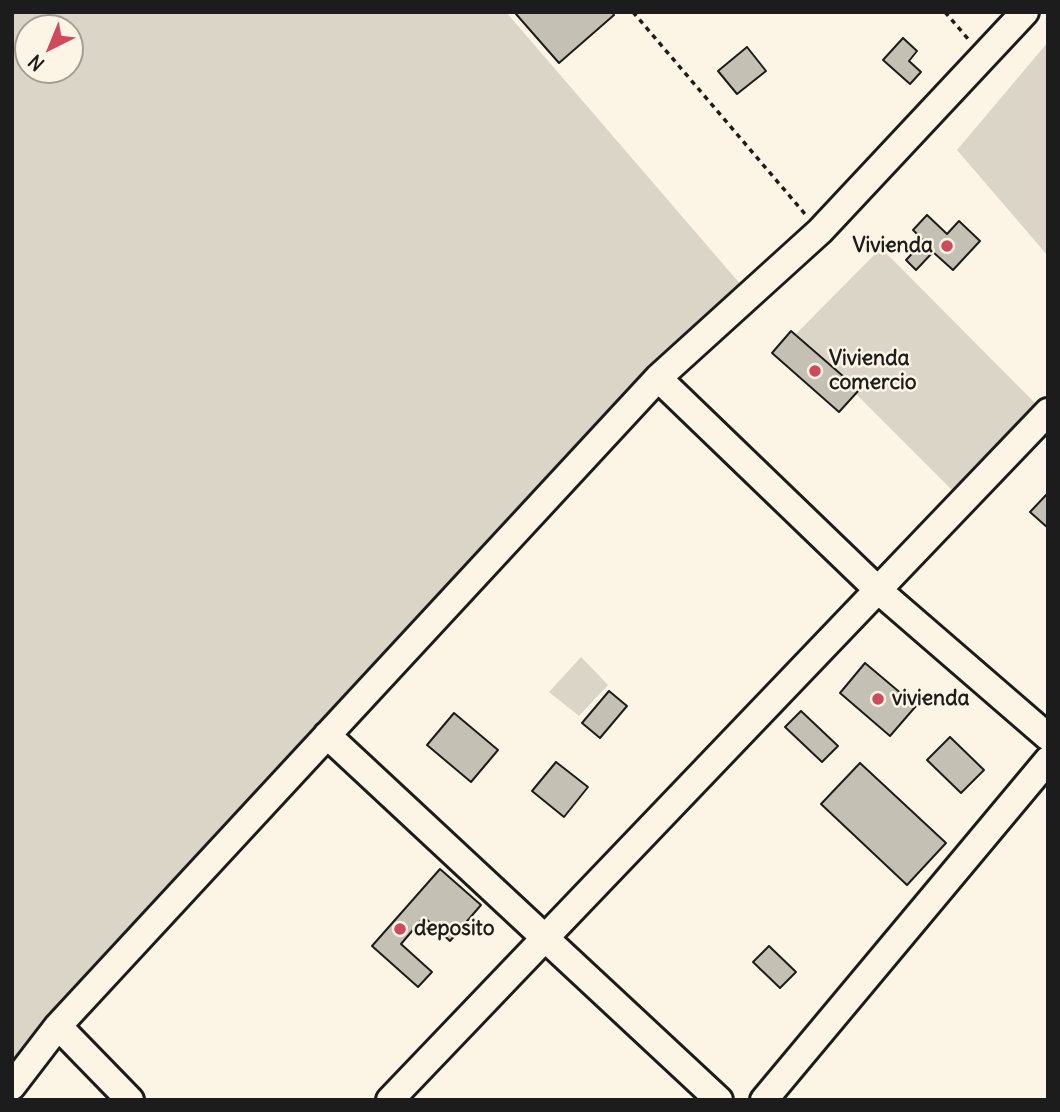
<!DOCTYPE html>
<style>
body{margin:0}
#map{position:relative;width:1060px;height:1112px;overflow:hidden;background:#fcf5e5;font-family:Delius,sans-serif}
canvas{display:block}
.frame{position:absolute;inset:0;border:14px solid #1c1c1c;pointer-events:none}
.north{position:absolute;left:14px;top:14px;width:70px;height:70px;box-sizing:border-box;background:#fcf5e5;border:2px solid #a29e95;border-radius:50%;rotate:223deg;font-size:19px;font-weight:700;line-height:28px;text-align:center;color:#1c1c1c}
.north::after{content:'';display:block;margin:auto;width:24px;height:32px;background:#d1495b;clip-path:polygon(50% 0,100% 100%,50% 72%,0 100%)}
</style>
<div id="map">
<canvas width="1060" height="1112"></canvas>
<div class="frame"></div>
<div class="north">N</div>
</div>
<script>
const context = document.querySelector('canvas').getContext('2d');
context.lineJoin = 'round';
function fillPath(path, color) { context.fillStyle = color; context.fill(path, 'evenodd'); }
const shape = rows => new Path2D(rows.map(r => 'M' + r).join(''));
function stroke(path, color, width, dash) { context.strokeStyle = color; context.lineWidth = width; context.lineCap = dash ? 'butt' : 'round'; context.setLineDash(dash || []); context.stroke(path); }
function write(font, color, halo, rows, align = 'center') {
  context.font = font + ' Delius,sans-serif'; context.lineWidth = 5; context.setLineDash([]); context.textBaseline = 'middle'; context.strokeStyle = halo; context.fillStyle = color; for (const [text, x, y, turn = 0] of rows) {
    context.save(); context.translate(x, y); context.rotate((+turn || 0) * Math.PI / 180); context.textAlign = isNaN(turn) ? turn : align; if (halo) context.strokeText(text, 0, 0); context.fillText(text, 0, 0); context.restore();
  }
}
fillPath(shape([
 [12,12,506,12,754,300,350,709,12,1076],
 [28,28,70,28,70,70,28,70],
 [1048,42,1048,256,957,150],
 [881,248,1039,407,954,492,796,334],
 [581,657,608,685,579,716,549,692]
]), '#dbd5c8');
const building = shape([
 [518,12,612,12,614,15,559,63,516,14,518,12],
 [903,38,917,51,909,61,921,72,910,84,883,60,903,38],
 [747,47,766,71,737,94,718,71,747,47],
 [927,215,947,234,959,221,980,241,953,270,933,252,916,270,906,260,924,241,913,230,927,215],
 [791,331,859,390,839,412,772,353,791,331],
 [1048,493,1048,528,1030,512,1048,493],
 [865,663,916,706,890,736,840,693,865,663],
 [609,691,627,706,600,738,582,723,609,691],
 [801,711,838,746,822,762,785,727,801,711],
 [454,713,498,750,471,782,427,745,454,713],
 [950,737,984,770,961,793,927,760,950,737],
 [556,762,588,787,564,817,532,791,556,762],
 [860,763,946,843,907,885,821,804,860,763],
 [440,869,481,905,450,941,424,917,401,944,432,972,418,987,372,946,440,869],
 [769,946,796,972,780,988,753,962,769,946]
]);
fillPath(building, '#c4c0b3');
stroke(building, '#1c1c1c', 2);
const minor = shape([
 [658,378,878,590,1048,737],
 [327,735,719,1100],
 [58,1026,130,1100],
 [12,1086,58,1026,658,378,820,231,1025,12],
 [390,1100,1048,412],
 [764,1100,1048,760]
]);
stroke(minor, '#1c1c1c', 32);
stroke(shape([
 [633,12,805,214],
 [945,12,969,40]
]), '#1c1c1c', 3.5, [5, 5]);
stroke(minor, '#fcf5e5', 26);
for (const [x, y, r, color] of [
 [947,246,7,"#d1495b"],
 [815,371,7,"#d1495b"],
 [878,699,7,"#d1495b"],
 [400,929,7,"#d1495b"]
]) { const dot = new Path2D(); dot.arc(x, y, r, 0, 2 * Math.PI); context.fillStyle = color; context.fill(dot); stroke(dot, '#fcf5e5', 2.5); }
write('bold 21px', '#1c1c1c', '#fcf5e5', [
 ["Vivienda",933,246,"right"],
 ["Vivienda",829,359],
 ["comercio",829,383],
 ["vivienda",892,699],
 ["deposito",414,929]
], 'left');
</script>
